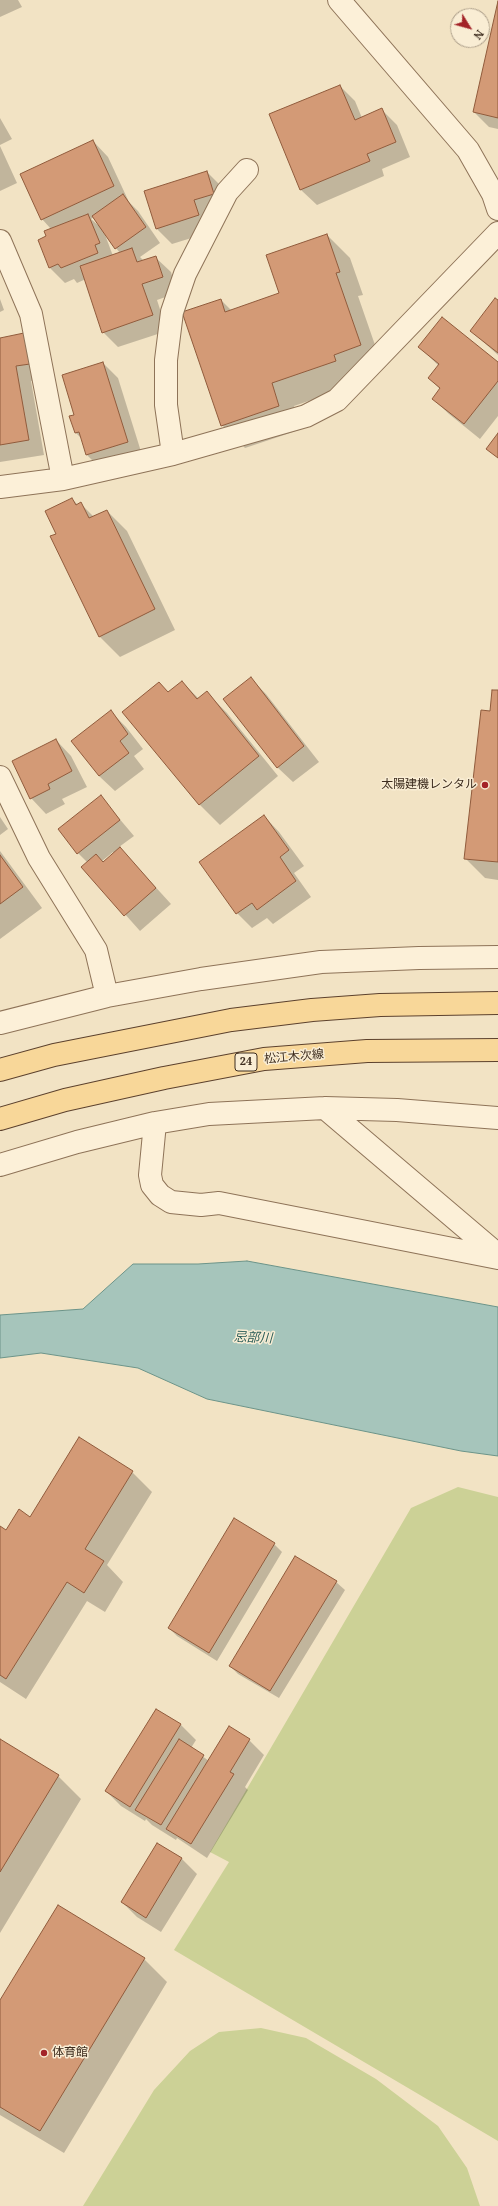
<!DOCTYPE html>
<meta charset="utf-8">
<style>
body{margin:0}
#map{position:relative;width:498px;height:2206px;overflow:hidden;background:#f2e3c4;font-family:"Noto Serif",serif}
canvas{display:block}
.north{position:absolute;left:450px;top:8px;width:40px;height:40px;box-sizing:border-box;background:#f9edd4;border:1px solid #aea08b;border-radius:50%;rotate:127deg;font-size:11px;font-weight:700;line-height:16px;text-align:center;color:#3d2c1e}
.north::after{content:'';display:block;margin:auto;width:14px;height:18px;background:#a32328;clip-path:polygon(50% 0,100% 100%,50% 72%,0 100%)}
</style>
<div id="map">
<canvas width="498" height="2206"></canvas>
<div class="north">N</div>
</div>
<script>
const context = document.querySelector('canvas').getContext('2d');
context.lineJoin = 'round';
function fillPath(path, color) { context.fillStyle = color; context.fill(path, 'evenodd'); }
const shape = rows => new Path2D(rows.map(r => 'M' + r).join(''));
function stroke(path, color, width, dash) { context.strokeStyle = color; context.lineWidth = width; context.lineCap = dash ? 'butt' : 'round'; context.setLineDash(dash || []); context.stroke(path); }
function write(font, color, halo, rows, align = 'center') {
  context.font = font + ' "Noto Serif","Noto Sans JP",serif'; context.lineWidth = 3; context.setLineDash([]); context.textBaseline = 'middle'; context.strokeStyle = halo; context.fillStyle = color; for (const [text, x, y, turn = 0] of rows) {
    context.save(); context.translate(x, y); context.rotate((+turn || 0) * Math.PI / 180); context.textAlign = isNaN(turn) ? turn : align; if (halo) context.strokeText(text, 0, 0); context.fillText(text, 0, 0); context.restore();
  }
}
fillPath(shape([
 [458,1487,498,1497,498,2141,174,1950,229,1862,210,1852,411,1508],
 [261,2028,306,2038,376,2079,438,2126,467,2168,480,2206,83,2206,154,2090,190,2051,219,2032]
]), '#ccd196');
const water = shape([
 [247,1261,498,1307,498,1456,461,1451,207,1399,138,1368,41,1353,0,1358,0,1315,83,1309,133,1264,198,1264,247,1261]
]);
fillPath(water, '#a6c5bb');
stroke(water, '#6c9489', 1);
fillPath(shape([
 [0,0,18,0,22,7,0,17],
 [498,6,498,129,489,127,474,112],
 [340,86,355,101,362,118,382,110,397,125,410,157,382,169,384,176,317,205,301,190,270,115],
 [0,118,12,139,0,145],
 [93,141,108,157,129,202,138,211,160,243,140,257,144,261,155,257,171,272,177,293,157,300,167,331,118,347,103,332,86,279,77,283,74,279,65,283,50,268,39,241,47,237,51,229,42,219],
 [94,217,100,225,99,226,91,219],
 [104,232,116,248,120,253,113,256],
 [0,146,17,183,0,191],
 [207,172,222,187,214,231,172,244,157,229],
 [327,235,350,258,363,295,358,296,383,368,357,378,358,384,294,406,302,429,245,448,222,425,221,300,232,311,280,294],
 [0,299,4,310,0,312],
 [498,301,498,355,471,331],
 [24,334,44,379,31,381,44,455,0,462,0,339],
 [419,347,498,363,498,416,480,439,449,414,433,399,440,389,429,378,439,366],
 [103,363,118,378,143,458,102,470,87,455,82,439,75,432,75,416],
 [72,499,78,505,81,504,94,517,107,511,127,531,175,630,120,657,100,637,51,537,57,534],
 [251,679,266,694,319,762,293,782,277,767],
 [182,682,199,699,207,693,227,713,278,776,220,825,200,805,123,712,159,683,169,693],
 [498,691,498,880,485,878,465,858],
 [111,712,126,727,143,749,134,756,144,769,115,791,99,776],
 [56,740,71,756,87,787,62,799,65,804,46,814,31,798,13,762],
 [101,797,134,836,119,847,171,904,140,931,83,867,88,863,78,853],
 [113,852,114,853,103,863,102,861],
 [264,816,279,832,304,866,294,873,311,897,273,924,267,918,252,928,237,913],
 [0,817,8,829,0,835],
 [0,851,42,908,0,939],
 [132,1472,152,1492,107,1565,123,1582,105,1612,87,1601,26,1699,0,1682,0,1527,6,1531],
 [274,1544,282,1552,217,1661,177,1636,169,1628],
 [296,1558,336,1582,345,1590,279,1698,238,1674,230,1666],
 [156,1710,181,1725,196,1740,191,1748,209,1761,249,1740,264,1755,245,1787,248,1790,207,1858,177,1838,176,1840,152,1825,146,1819,145,1821,121,1806,106,1791],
 [0,1740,58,1776,81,1799,0,1933],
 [158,1844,182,1859,197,1874,161,1932,137,1917,122,1902],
 [58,1907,144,1959,167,1982,64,2153,0,2115,0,2002]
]), '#0003');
const building = shape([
 [498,1,498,118,473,112,498,1],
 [340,85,355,120,382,108,396,142,367,154,370,161,300,190,269,114,340,85],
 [93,140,114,186,41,220,20,174,93,140],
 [207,171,214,194,194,200,199,215,156,229,144,191,207,171],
 [123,194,146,227,115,249,92,216,123,194],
 [88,214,100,243,95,245,98,253,61,268,58,264,49,268,38,240,46,236,44,231,88,214],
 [327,234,340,272,336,273,361,345,334,355,336,361,272,383,279,406,221,426,182,312,221,299,225,312,279,293,266,255,327,234],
 [132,248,137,262,156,256,163,277,142,284,153,315,102,333,80,266,132,248],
 [495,298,498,300,498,353,470,331,495,298],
 [442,317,498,362,498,381,464,424,432,399,440,388,428,378,439,364,418,347,442,317],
 [24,333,30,364,16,366,29,440,0,445,0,338,24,333],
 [103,362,128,442,86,455,79,432,75,433,69,416,74,415,62,375,103,362],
 [498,433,498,458,486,449,498,433],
 [72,498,76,505,81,502,89,518,107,510,155,609,99,637,50,536,56,534,45,511,72,498],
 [251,677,304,746,277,768,223,699,251,677],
 [182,681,197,699,207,691,259,756,199,805,122,712,159,682,168,692,182,681],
 [492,690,498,690,498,862,464,859,481,710,490,711,492,690],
 [111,710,128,734,120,741,129,753,99,776,71,741,111,710],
 [56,739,72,771,48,784,50,789,30,799,12,761,56,739],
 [101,795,120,820,77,854,58,829,101,795],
 [264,815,289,850,280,857,296,881,257,910,252,903,236,914,199,862,264,815],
 [120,847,156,888,124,916,81,867,96,854,103,862,120,847],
 [0,855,23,887,0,904,0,855],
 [79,1437,133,1471,85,1549,104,1561,84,1593,67,1582,6,1679,0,1675,0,1526,6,1530,19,1509,30,1517,79,1437],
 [234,1518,275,1543,209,1653,168,1628,234,1518],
 [295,1556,337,1581,270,1691,229,1666,295,1556],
 [156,1709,181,1724,130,1807,105,1791,156,1709],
 [229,1726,250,1739,230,1772,234,1774,191,1844,166,1829,229,1726],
 [0,1739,59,1775,0,1872,0,1739],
 [179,1739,204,1755,161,1825,135,1810,179,1739],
 [157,1843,182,1858,146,1918,121,1902,157,1843],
 [58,1905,145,1958,40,2131,0,2107,0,2000,58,1905]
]);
fillPath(building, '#d39a76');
stroke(building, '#905b3c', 1);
const minor = shape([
 [339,0,468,150,493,194,498,209],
 [0,241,31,314,63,479],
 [173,454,166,405,166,360,172,312,185,274,227,192,247,170],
 [0,487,63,479,173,454,306,416,337,400,498,233],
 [0,777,39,858,96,950,107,996],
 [0,1023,107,996,201,979,321,962,419,958,498,957],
 [325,1108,498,1255],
 [155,1123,150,1175,152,1185,160,1195,171,1202,201,1205,219,1203,498,1258],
 [0,1165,77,1142,155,1123,209,1114,325,1108,397,1110,498,1118]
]);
const major = shape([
 [0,1070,54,1055,231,1020,312,1010,380,1005,498,1003],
 [0,1119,65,1100,164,1078,264,1059,367,1051,498,1050]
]);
stroke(minor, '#8e7358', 24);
stroke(major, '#5c412d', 24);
stroke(minor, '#fcf0d8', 22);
stroke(major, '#f8d799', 22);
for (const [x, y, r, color] of [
 [485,785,4,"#a32328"],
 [44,2053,4,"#a32328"]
]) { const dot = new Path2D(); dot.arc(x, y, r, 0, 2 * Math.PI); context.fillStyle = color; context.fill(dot); stroke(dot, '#f9edd4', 1.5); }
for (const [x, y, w] of [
 [246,1062,22]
]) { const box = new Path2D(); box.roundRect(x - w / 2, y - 9, w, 18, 3); context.fillStyle = '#f9edd4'; context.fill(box); stroke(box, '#3d2c1e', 1); }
write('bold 11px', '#3d2c1e', null, [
 ["24",246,1062]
]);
write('12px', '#3d2c1e', '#f9edd4', [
 ["太陽建機レンタル",477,785],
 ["体育館",52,2053,"left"]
], 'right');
write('12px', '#3d2c1e', '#f9edd4', [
 ["松江木次線",294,1057,-5]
]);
write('italic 13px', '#2c5e59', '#f9edd4', [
 ["忌部川",253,1338,2]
]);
</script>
